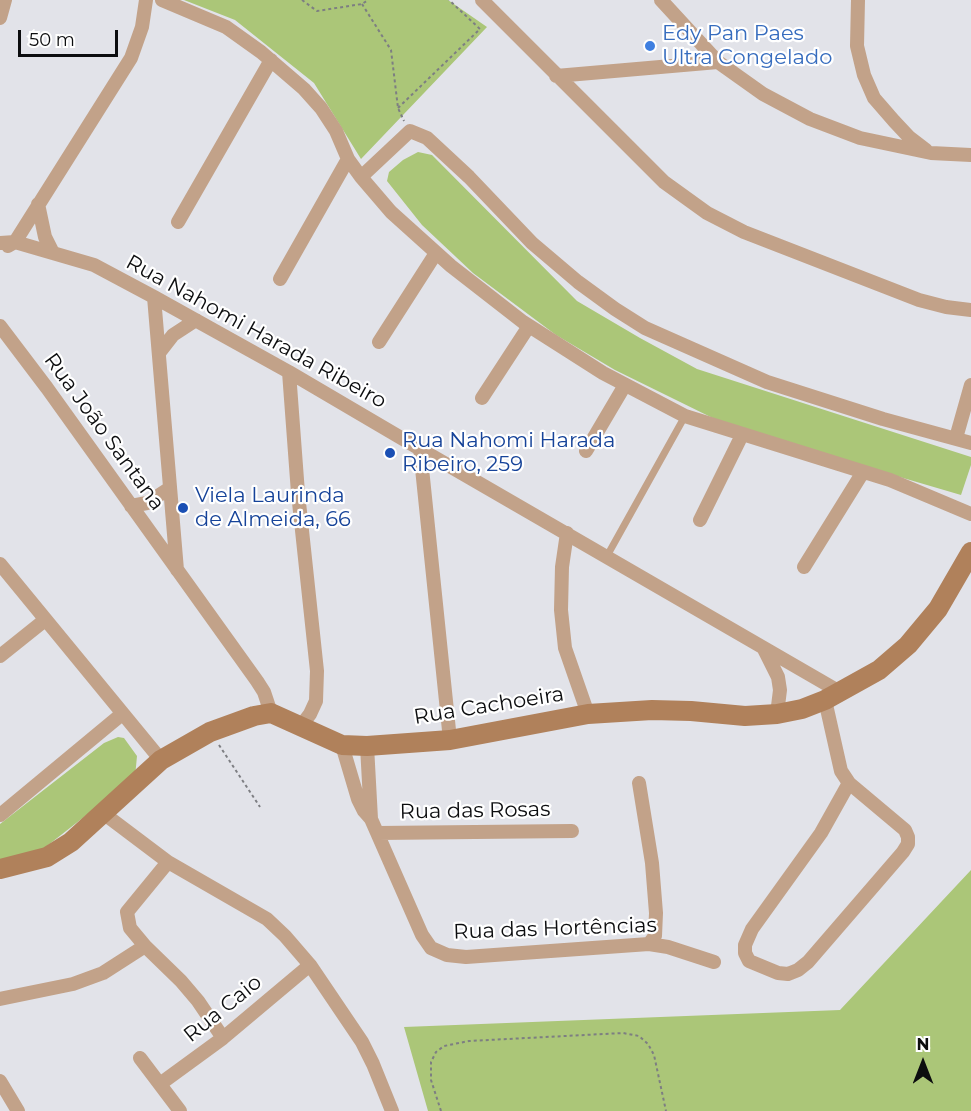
<!DOCTYPE html>
<meta charset="utf-8">
<style>
body{margin:0}
#map{position:relative;width:971px;height:1111px;overflow:hidden;background:#e2e3e9;font-family:Montserrat,sans-serif}
canvas{display:block}
.north{position:absolute;left:893px;top:1033px;width:60px;height:60px;-webkit-text-stroke:4px #fff;paint-order:stroke;rotate:0deg;font-size:16px;font-weight:700;line-height:24px;text-align:center;color:#0c0d0f}
.north::after{content:'';display:block;margin:auto;width:21px;height:27px;background:#0c0d0f;clip-path:polygon(50% 0,100% 100%,50% 72%,0 100%)}
.scale{position:absolute;left:18px;top:30px;width:100px;height:27px;box-sizing:border-box;border:3px solid #0c0d0f;border-top:0;padding-left:8px;font-size:18px;line-height:21px;white-space:nowrap;color:#0c0d0f;-webkit-text-stroke:4px #fff;paint-order:stroke}
</style>
<div id="map">
<canvas width="971" height="1111"></canvas>
<div class="north">N</div>
<div class="scale">50 m</div>
</div>
<script>
const context = document.querySelector('canvas').getContext('2d');
context.lineJoin = 'round';
function fillPath(path, color) { context.fillStyle = color; context.fill(path, 'evenodd'); }
const shape = rows => new Path2D(rows.map(r => 'M' + r).join(''));
function stroke(path, color, width, dash) { context.strokeStyle = color; context.lineWidth = width; context.lineCap = dash ? 'butt' : 'round'; context.setLineDash(dash || []); context.stroke(path); }
function write(font, color, halo, rows, align = 'center') {
  context.font = font + ' Montserrat,sans-serif'; context.lineWidth = 4.5; context.setLineDash([]); context.textBaseline = 'middle'; context.strokeStyle = halo; context.fillStyle = color; for (const [text, x, y, turn = 0] of rows) {
    context.save(); context.translate(x, y); context.rotate((+turn || 0) * Math.PI / 180); context.textAlign = isNaN(turn) ? turn : align; if (halo) context.strokeText(text, 0, 0); context.fillText(text, 0, 0); context.restore();
  }
}
fillPath(shape([
 [184,0,448,0,487,27,361,159,314,83,235,20],
 [418,152,432,155,577,301,640,338,697,369,971,457,971,465,961,495,733,428,615,370,556,335,473,273,422,225,387,181,389,172,403,160],
 [118,737,124,738,137,756,135,777,38,853,0,860,0,824,104,743],
 [971,870,971,1111,428,1111,404,1027,840,1010]
]), '#abc678');
stroke(shape([
 [302,0,317,11,362,4,368,0],
 [362,4,391,50,398,108,404,121],
 [398,108,480,29,449,0],
 [219,745,260,807],
 [441,1111,431,1080,431,1062,436,1052,444,1046,469,1041,623,1033,639,1036,648,1044,654,1055,666,1111]
]), '#7d7e82', 2, [3, 3]);
stroke(shape([
 [607,556,685,416]
]), '#c2a289', 7);
stroke(shape([
 [162,0,226,27,261,52,304,89,321,108,336,131,348,159,361,177,391,212,451,266,523,322,603,373,685,416,890,480,971,514],
 [482,0,664,182,707,213,744,232,919,300,946,307,971,310],
 [661,0,718,62,763,94,810,119,860,138,931,153,971,155],
 [858,0,857,46,864,75,874,98,894,121,909,137,926,150],
 [0,18,5,0],
 [556,76,718,62],
 [361,177,410,131,427,138,469,177,532,243,578,282,615,309,645,328,767,382,883,419,971,443],
 [38,204,45,237,53,253],
 [178,222,271,60],
 [0,243,15,242,94,265,154,297,289,372,420,449,840,692],
 [8,246,15,242,131,58,142,27,146,0],
 [280,279,348,159],
 [154,297,177,570],
 [0,326,47,388,257,681,264,692,271,713],
 [379,342,436,253],
 [159,353,173,335,196,320],
 [289,372,298,493,317,671,316,701,310,714,301,726],
 [482,398,529,326],
 [956,438,971,385],
 [420,449,450,740],
 [586,451,625,385],
 [131,506,147,503,170,488],
 [700,520,742,435],
 [567,533,562,567,561,610,565,648,588,714],
 [0,564,161,760],
 [804,567,863,472],
 [764,649,778,677,780,690,777,714],
 [0,656,45,620],
 [825,700,841,771,849,783,905,830,908,837,908,844,903,852,808,962,798,970,788,974,778,973,749,961,745,953,745,945,752,929,821,833,849,783],
 [342,745,358,799,364,811,371,819,422,935,431,948,447,955,466,957,649,944,668,947,714,962],
 [367,746,371,819],
 [639,783,652,863,656,913,655,936,649,944],
 [103,813,168,862,267,919,285,936,310,965,362,1042,373,1064,392,1111],
 [0,815,122,714],
 [378,833,572,831],
 [168,862,127,912,130,928,145,946,181,981,198,1001,223,1038],
 [0,999,73,984,103,973,145,946],
 [140,1058,180,1111],
 [0,1081,18,1111],
 [160,1084,223,1038,310,965]
]), '#c2a289', 14);
stroke(shape([
 [0,869,47,857,71,842,161,760,210,732,254,716,271,713,342,745,367,746,450,740,588,714,652,710,691,711,745,716,777,714,802,709,825,700,879,670,908,645,938,609,971,552]
]), '#b0815b', 20);
for (const [x, y, r, color] of [
 [650,46,6,"#3f7fe0"],
 [390,453,6,"#1a4fb4"],
 [183,508,6,"#1a4fb4"]
]) { const dot = new Path2D(); dot.arc(x, y, r, 0, 2 * Math.PI); context.fillStyle = color; context.fill(dot); stroke(dot, '#fff', 2); }
write('21px', '#366cbe', '#fff', [
 ["Edy Pan Paes",662,34],
 ["Ultra Congelado",662,58]
], 'left');
write('21px', '#0c0d0f', '#fff', [
 ["Rua Nahomi Harada Ribeiro",256,332,29],
 ["Rua João Santana",104,432,54],
 ["Rua Cachoeira",489,706,-9],
 ["Rua das Rosas",475,811,-1],
 ["Rua das Hortências",555,929,-2],
 ["Rua Caio",223,1009,-39]
]);
write('21px', '#164399', '#fff', [
 ["Rua Nahomi Harada",402,441],
 ["Ribeiro, 259",402,465],
 ["Viela Laurinda",195,496],
 ["de Almeida, 66",195,520]
], 'left');
</script>
